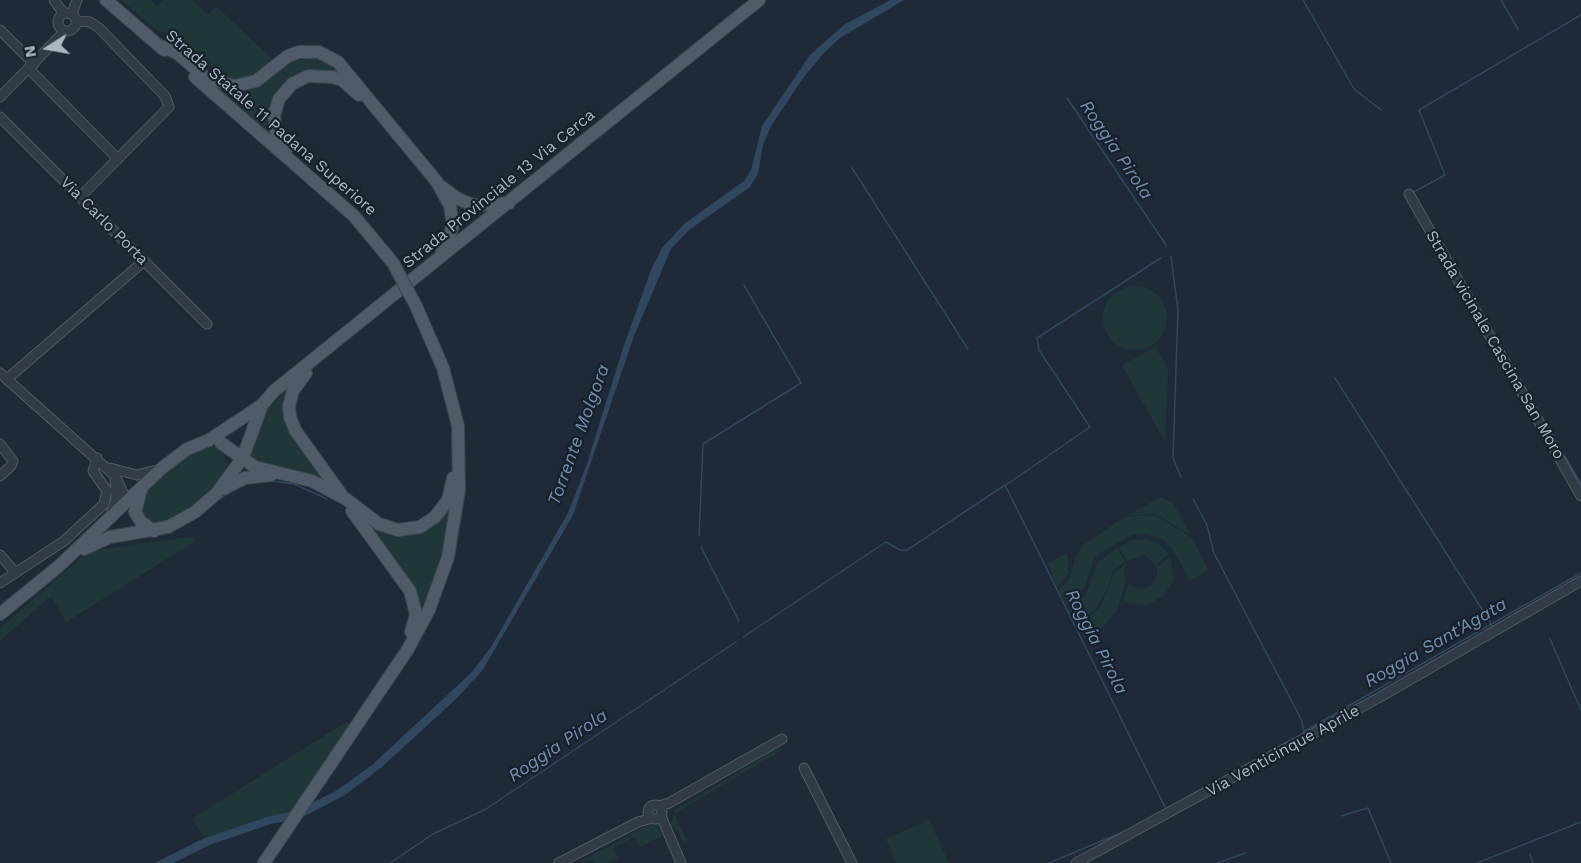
<!DOCTYPE html>
<style>
body{margin:0}
#map{position:relative;width:1581px;height:863px;overflow:hidden;background:#1e2a38;font-family:"Work Sans",sans-serif}
canvas{display:block}
.north{position:absolute;left:18px;top:18px;width:60px;height:60px;-webkit-text-stroke:4px #17212c;paint-order:stroke;rotate:259deg;font-size:16px;font-weight:700;line-height:24px;text-align:center;color:#abb7c5}
.north::after{content:'';display:block;margin:auto;width:21px;height:27px;background:#abb7c5;clip-path:polygon(50% 0,100% 100%,50% 72%,0 100%)}
</style>
<div id="map">
<canvas width="1581" height="863"></canvas>
<div class="north">N</div>
</div>
<script>
const context = document.querySelector('canvas').getContext('2d');
context.lineJoin = 'round';
function fillPath(path, color) { context.fillStyle = color; context.fill(path, 'evenodd'); }
const shape = rows => new Path2D(rows.map(r => 'M' + r).join(''));
function stroke(path, color, width, dash) { context.strokeStyle = color; context.lineWidth = width; context.lineCap = dash ? 'butt' : 'round'; context.setLineDash(dash || []); context.stroke(path); }
function write(font, color, halo, rows, align = 'center') {
  context.font = font + ' "Work Sans",sans-serif'; context.lineWidth = 4.5; context.setLineDash([]); context.textBaseline = 'middle'; context.strokeStyle = halo; context.fillStyle = color; for (const [text, x, y, turn = 0] of rows) {
    context.save(); context.translate(x, y); context.rotate((+turn || 0) * Math.PI / 180); context.textAlign = isNaN(turn) ? turn : align; if (halo) context.strokeText(text, 0, 0); context.fillText(text, 0, 0); context.restore();
  }
}
fillPath(shape([
 [121,0,150,0,157,6,164,0,192,0,208,15,216,6,273,60,248,78,227,78,165,33,158,31],
 [293,56,322,56,351,80,292,78,272,136,214,87,234,89],
 '1103 318a32 32 0 1 1 64 0a32 32 0 1 1-64 0Z',
 [1156,347,1168,370,1165,442,1122,365],
 [289,386,284,402,284,416,326,483,264,467,247,458,263,414],
 [211,445,221,450,227,462,224,473,211,490,196,503,168,521,154,525,145,522,138,503,145,490,180,458],
 [452,496,444,553,421,618,368,529,408,533],
 [1160,497,1173,503,1190,535,1156,514,1129,515],
 [1145,515,1157,516,1192,538,1208,570,1190,581,1174,551,1165,541,1148,534,1132,535,1095,556,1084,588,1067,605,1059,590,1070,578,1076,556,1082,546,1123,518],
 [187,537,197,540,66,622,51,596,0,641,0,628,82,557,92,551],
 [1146,539,1159,544,1169,554,1156,565,1144,555,1127,561,1119,547,1133,540],
 [1117,548,1125,562,1113,570,1106,591,1096,609,1077,623,1069,609,1086,595,1098,562],
 [1067,553,1069,572,1057,588,1048,563],
 [1170,557,1174,578,1164,596,1146,605,1124,602,1128,584,1139,589,1150,587,1157,577,1157,567],
 [1126,564,1124,573,1126,581,1117,610,1103,627,1085,639,1078,626,1100,608,1114,573],
 [346,722,358,727,297,814,207,842,192,819],
 [778,748,782,750,674,814,687,841,683,842,675,826,671,827,674,811],
 [929,820,949,863,897,863,886,839],
 [651,823,656,824,662,836,640,847,635,837,614,847,618,858,607,863,596,863,594,860,578,863]
]), '#203739');
fillPath(shape([
 [891,0,904,0,840,38,824,53,803,78,771,126,763,145,758,174,750,187,689,230,671,249,634,336,573,515,482,671,456,699,383,766,345,795,301,818,271,824,212,844,173,863,155,863,200,840,267,817,295,811,336,791,372,765,471,673,491,647,568,513,587,464,623,348,651,270,662,248,684,224,744,181,751,170,762,126,810,55,845,24]
]), '#304760');
stroke(shape([
 [1303,0,1354,89,1381,110],
 [1501,0,1518,29],
 [1067,98,1166,245],
 [852,168,968,349],
 [1412,193,1445,175,1419,110,1581,15],
 [1171,257,1178,310,1173,458,1181,477],
 [1493,332,1581,484],
 [1335,378,1492,625],
 [272,481,294,484,327,499],
 [1006,485,1090,427,1039,350,1037,338,1161,258],
 [220,499,235,489],
 [1193,499,1207,525,1214,553,1301,719,1304,731],
 [699,536,703,444,801,383,744,285],
 [701,547,739,621],
 [743,637,886,542,900,550,907,550,1005,485,1166,809],
 [1550,639,1581,710],
 [1303,732,1581,573],
 [1166,809,1294,738],
 [1341,816,1368,808,1391,863],
 [1530,855,1533,863],
 [390,863,433,834,486,809,736,642],
 [1049,863,1123,832],
 [1218,863,1245,853],
 [1477,863,1581,822]
]), '#304760', 1.5);
const minor = shape([
 [54,0,64,14],
 '58 22a9 9 0 1 1 18 0a9 9 0 1 1-18 0Z',
 [72,14,77,0],
 [76,21,90,22,99,28,165,96,169,107,80,197],
 [0,30,34,64],
 [29,69,118,159],
 [0,97,65,31],
 [0,117,207,324],
 [1409,194,1581,496],
 [0,373,115,476,129,505],
 [7,379,144,261],
 [0,444,13,461,11,466,0,476],
 [110,468,137,475,157,470],
 [111,514,116,499,115,478],
 [0,555,14,571],
 [0,583,64,541,104,504,107,491,93,471,97,458],
 [804,768,852,863],
 '648 812a7 7 0 1 1 14 0a7 7 0 1 1-14 0Z',
 [659,806,669,803,782,739],
 [661,816,681,863],
 [559,863,638,822,652,818],
 [1076,863,1380,697,1581,581]
]);
const major = shape([
 [106,0,164,50],
 [158,45,177,53,206,78,234,86,256,81,288,56,299,52,319,52,338,62,437,182,450,206,453,226,441,255],
 [195,77,354,216,393,263],
 [287,148,276,132,274,115,279,99,292,84,308,76,332,77,342,80,359,95],
 [442,187,458,199,473,205,509,203],
 [306,373,293,391,289,406,290,417,295,430,341,494],
 [221,443,255,467,312,481,346,499,379,524,398,530,420,527,435,517,448,500,453,478],
 [223,489,245,478,271,475],
 [141,490,135,512,141,522,154,531],
 [352,511,410,591,416,614,411,632],
 [84,549,110,537,168,527,195,512,217,493,243,457,262,405],
 [0,614,59,566,162,468,187,449,209,440,262,405,274,391,759,0],
 [264,863,408,649,429,610,448,557,459,490,458,426,443,368,416,306]
]);
stroke(minor, '#4f5a66', 11);
stroke(major, '#3b4552', 14);
stroke(minor, '#323c48', 9);
stroke(major, '#4f5b69', 12);
const majorBridge = shape([
 [393,263,416,306]
]);
stroke(majorBridge, '#3b4552', 14, []);
stroke(majorBridge, '#4f5b69', 12);
write('16px', '#abb7c5', '#17212c', [
 ["Strada Statale 11 Padana Superiore",271,123,41],
 ["Strada Provinciale 13 Via Cerca",499,189,-39],
 ["Via Carlo Porta",104,221,45],
 ["Strada vicinale Cascina San Moro",1495,345,60],
 ["Via Venticinque Aprile",1283,751,-29]
]);
write('italic 18px', '#718fb0', '#17212c', [
 ["Roggia Pirola",1116,150,56],
 ["Torrente Molgora",579,435,-70],
 ["Roggia Pirola",1096,642,63],
 ["Roggia Sant'Agata",1436,643,-30],
 ["Roggia Pirola",558,746,-34]
]);
</script>
